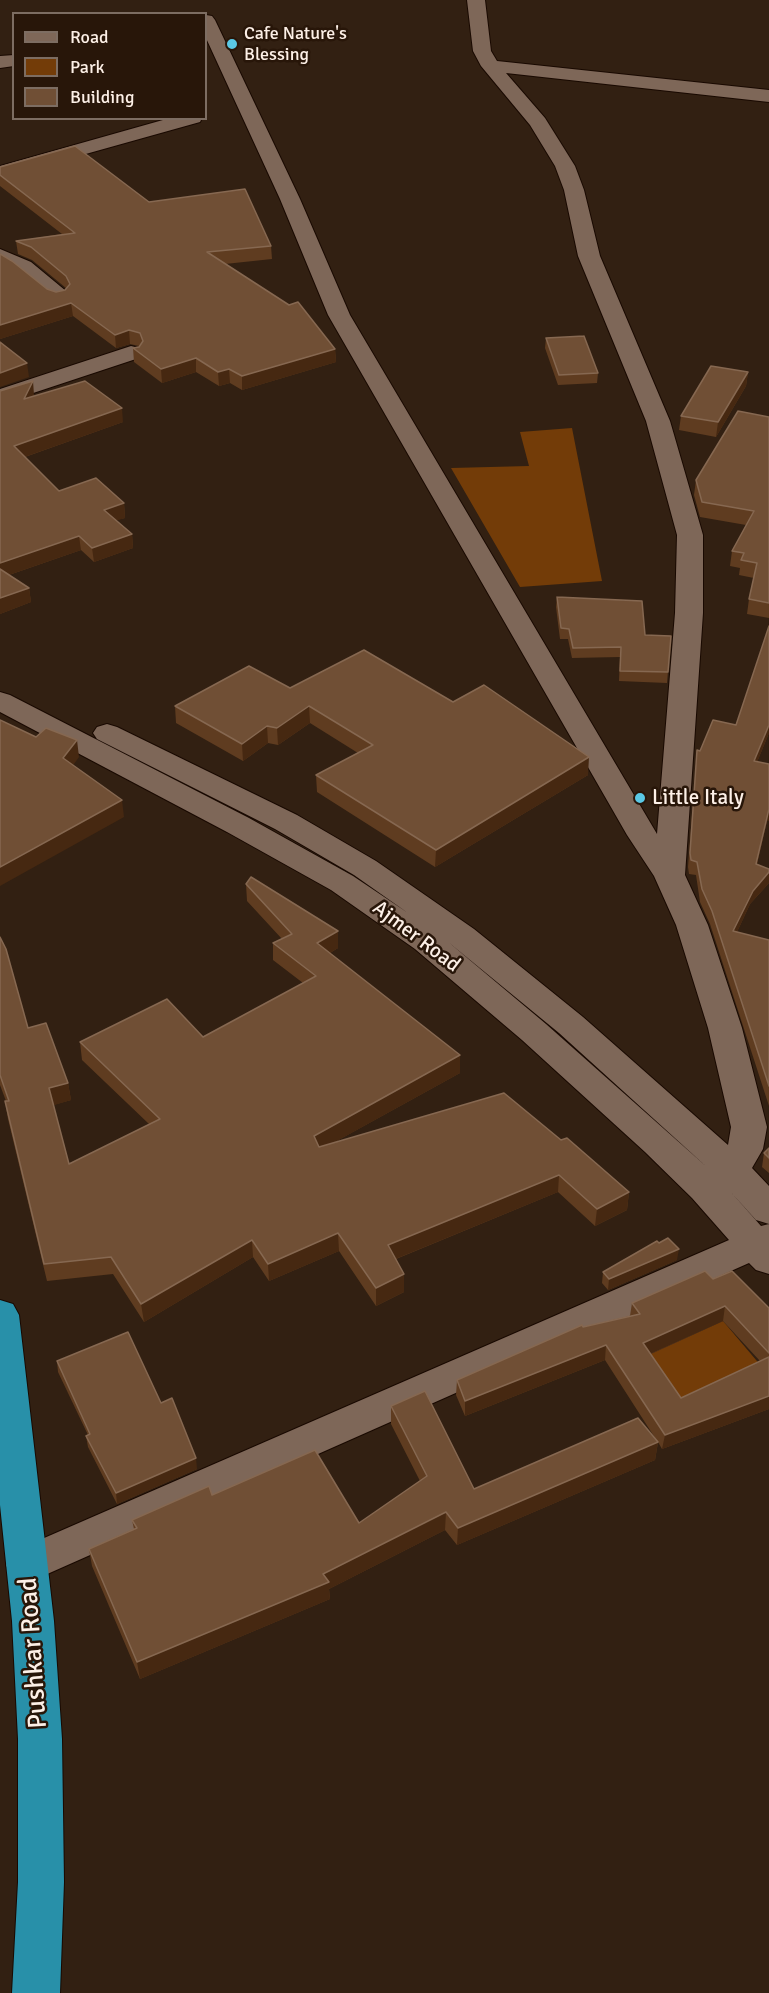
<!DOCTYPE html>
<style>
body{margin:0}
#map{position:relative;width:769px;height:1993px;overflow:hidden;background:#322012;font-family:Signika,sans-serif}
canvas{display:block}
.legend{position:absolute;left:12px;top:12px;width:195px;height:108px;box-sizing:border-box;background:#281609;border:2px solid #7d6d62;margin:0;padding:8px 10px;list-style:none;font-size:18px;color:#fdf0e7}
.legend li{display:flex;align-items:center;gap:12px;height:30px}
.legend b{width:30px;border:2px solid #7d6d62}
</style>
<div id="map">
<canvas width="769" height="1993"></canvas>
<ul class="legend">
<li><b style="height:8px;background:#7e6758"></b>Road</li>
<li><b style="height:16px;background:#733c08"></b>Park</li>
<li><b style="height:16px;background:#704f35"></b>Building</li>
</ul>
</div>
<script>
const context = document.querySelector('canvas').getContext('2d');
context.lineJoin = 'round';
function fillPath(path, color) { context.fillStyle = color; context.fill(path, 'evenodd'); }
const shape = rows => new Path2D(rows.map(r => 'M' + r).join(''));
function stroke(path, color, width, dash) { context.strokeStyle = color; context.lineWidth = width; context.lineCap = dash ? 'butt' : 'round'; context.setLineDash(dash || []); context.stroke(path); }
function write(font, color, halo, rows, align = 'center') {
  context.font = font + ' Signika,sans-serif'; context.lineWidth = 5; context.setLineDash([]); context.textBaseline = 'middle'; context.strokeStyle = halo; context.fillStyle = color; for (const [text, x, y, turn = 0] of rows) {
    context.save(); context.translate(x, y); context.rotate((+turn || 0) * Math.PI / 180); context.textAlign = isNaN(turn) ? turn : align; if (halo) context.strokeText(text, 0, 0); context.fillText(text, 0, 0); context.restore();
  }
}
fillPath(shape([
 [572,428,602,581,520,587,451,468,529,466,520,432],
 [723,1321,762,1367,679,1403,644,1357]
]), '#733c08');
const street = shape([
 [467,0,485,0,491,51,497,61,769,90,769,102,506,73,545,118,575,166,584,190,600,256,670,421,703,535,703,613,685,875,708,925,742,1028,767,1127,763,1149,752,1168,769,1186,769,1274,756,1270,749,1263,27,1583,12,1578,6,1565,12,1552,729,1240,692,1198,645,1152,522,1040,415,949,331,890,227,832,0,712,0,692,10,695,249,818,353,876,408,913,354,875,275,829,97,739,93,733,97,727,107,724,117,727,297,815,376,861,474,929,583,1017,728,1145,731,1127,708,1028,676,925,654,876,627,835,328,315,280,199,206,38,206,15,212,16,215,20,300,199,350,315,657,834,675,613,677,535,646,421,578,256,564,190,555,166,530,125,481,66,473,51,467,0],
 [447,941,559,1033,708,1168,546,1024,447,941],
 [729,1190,756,1220,769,1224,761,1226,729,1190],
 [14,55,14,66,0,68,0,56,14,55],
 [170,118,202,118,200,122,0,178,0,166,170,118],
 [0,249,31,262,66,291,69,296,66,301,58,303,50,301,15,272,0,264,0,249],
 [131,346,139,348,142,353,139,358,0,404,0,389,131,346]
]);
const highway = shape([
 [0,1300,13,1304,19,1315,54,1621,62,1739,64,1882,60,1993,12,1993,18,1882,18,1739,12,1621,0,1505,0,1300]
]);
stroke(street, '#190901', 2);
stroke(highway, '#190901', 2);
fillPath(street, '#7e6758');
fillPath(highway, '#2890a9');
fillPath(shape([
 [0,167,149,202,271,246,272,259,225,264,335,349,336,362,242,390,230,383,219,386,196,372,162,383,134,362,133,348,139,346,130,344,116,348,73,316,0,339,0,254,47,289,56,292,65,290,66,288,32,260,18,254,16,241,62,234,0,186],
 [546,338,598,373,597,383,558,385,545,348],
 [748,372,746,386,716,437,679,430,681,416],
 [0,391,34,395,34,396,123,422,25,457,59,491,124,503,125,518,116,520,132,534,133,548,94,562,81,550,9,575,29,588,31,602,0,614],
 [769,417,769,618,747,614,749,599,754,578,739,575,740,568,730,566,732,551,746,525,700,517,694,495,696,480],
 [557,597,645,635,671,636,667,683,619,681,620,657,572,658,568,639,560,639,556,607],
 [769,626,769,733,757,762,767,821,757,864,769,869,769,883,750,904,737,932,769,940,769,1106,710,924,700,902,696,875,689,874,688,867,697,750,700,751,736,725],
 [290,688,453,702,588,775,435,867,317,792,316,775,358,753,310,723,278,745,268,743,243,761,176,723,175,706],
 [246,884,338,931,338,948,330,953,460,1055,460,1073,333,1143,561,1140,629,1192,627,1210,595,1226,558,1192,396,1259,404,1274,404,1292,376,1306,339,1251,269,1281,253,1257,144,1322,113,1274,47,1281,8,1119,5,1101,6,1101,0,1085,0,937,28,1028,68,1083,71,1100,53,1105,69,1164,149,1124,82,1060,80,1042,203,1037,303,983,273,960,273,943,282,939,247,901],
 [769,1148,769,1173,762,1167,764,1153],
 [677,1260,608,1290,602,1283,603,1272],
 [713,1279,769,1308,769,1409,662,1449,658,1442,655,1460,457,1545,445,1530,329,1589,330,1599,140,1679,92,1566,89,1549,134,1529,132,1520,212,1495,359,1523,420,1481,391,1424,391,1406,474,1489,657,1441,605,1360,465,1416,456,1395,457,1380,583,1327,630,1316,632,1303],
 [723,1321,760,1361,681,1398,651,1354],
 [57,1361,161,1403,197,1469,117,1504,88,1447,86,1436,88,1435,58,1372]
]), '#5f3c20');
fillPath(shape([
 [71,303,73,316,0,339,0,325],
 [129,330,130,344,116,348,115,335],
 [335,349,336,362,242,390,242,376],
 [196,358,196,372,162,383,161,369],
 [27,363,29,377,0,387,0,373],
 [229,369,230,383,219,386,218,372],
 [748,372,746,386,716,437,718,422],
 [33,381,34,395,26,413,24,399],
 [122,408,123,422,16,460,14,446],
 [124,503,125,518,105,524,104,510],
 [132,534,133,548,94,562,92,548],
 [79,536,81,550,0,578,0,563],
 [29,588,31,602,0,614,0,598],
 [309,706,310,723,278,745,277,728],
 [769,725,769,733,752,774,754,761],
 [267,726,268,743,243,761,242,744],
 [77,740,79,757,66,775,63,758],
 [589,757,588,775,435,867,436,850],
 [122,800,124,817,0,886,0,867],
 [769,809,769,821,767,821,754,877,756,864],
 [769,872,769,883,750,904,731,945,733,931,753,891],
 [338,931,338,948,318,960,317,943],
 [460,1055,460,1073,315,1153,314,1136],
 [68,1083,71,1100,51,1106,49,1088],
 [559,1175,558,1192,388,1262,388,1245],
 [629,1192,627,1210,595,1226,597,1209],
 [338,1233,339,1251,269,1281,268,1264],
 [252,1240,253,1257,144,1322,141,1304],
 [679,1249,677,1260,608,1290,609,1279],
 [404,1274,404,1292,376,1306,376,1288],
 [725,1306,723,1321,641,1358,643,1343],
 [606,1345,605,1360,465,1416,465,1401],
 [769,1396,769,1409,662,1449,665,1435],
 [658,1442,655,1460,457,1545,458,1528],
 [196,1458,197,1469,117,1504,116,1493],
 [446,1512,445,1530,329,1589,330,1599,140,1679,137,1662,323,1574]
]), '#462811');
const building = shape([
 [75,146,149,202,245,189,271,246,207,252,289,305,298,302,335,349,242,376,229,369,218,372,196,358,161,369,133,348,139,347,143,341,140,333,129,330,115,335,71,303,0,325,0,254,12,261,47,289,56,292,65,290,70,284,66,276,31,247,16,241,75,233,0,175,0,167,75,146],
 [584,336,598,373,559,375,546,338,584,336],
 [0,342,27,363,0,373,0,342],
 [711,366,748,372,718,422,681,416,711,366],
 [33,381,24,399,85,381,122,408,14,446,59,491,96,478,124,503,104,510,132,534,92,548,79,536,0,563,0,391,33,381],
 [738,411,769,417,769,603,749,599,757,563,741,560,744,553,732,551,754,511,702,502,696,480,738,411],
 [0,569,29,588,0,598,0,569],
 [557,597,642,601,645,635,671,636,668,672,620,671,621,647,573,648,569,629,561,628,557,597],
 [769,626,769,725,754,761,769,764,769,809,756,864,769,869,769,872,753,891,733,931,769,940,769,1086,712,911,702,889,697,862,691,860,690,853,697,750,700,751,713,720,736,725,769,626],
 [364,650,453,702,484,685,589,757,436,850,316,775,373,745,309,706,277,728,267,726,242,744,175,706,249,666,290,688,364,650],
 [0,720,36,737,46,728,77,740,63,758,122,800,0,867,0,720],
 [251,877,338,931,317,943,460,1055,314,1136,319,1147,504,1093,561,1140,567,1138,629,1192,597,1209,559,1175,388,1245,404,1274,376,1288,338,1233,268,1264,252,1240,141,1304,111,1257,44,1264,5,1101,9,1101,0,1075,0,937,6,949,28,1028,46,1023,68,1083,49,1088,69,1164,160,1119,80,1042,167,999,203,1037,316,976,273,943,292,934,246,884,251,877],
 [769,1148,769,1158,764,1153,769,1148],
 [668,1238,679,1249,609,1279,603,1272,657,1241,659,1243,668,1238],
 [705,1271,713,1279,732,1271,769,1308,769,1353,725,1306,643,1343,681,1398,769,1357,769,1396,665,1435,606,1345,465,1401,457,1380,582,1325,583,1327,640,1314,632,1303,705,1271],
 [128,1332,161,1403,172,1398,196,1458,116,1493,86,1436,90,1434,57,1361,128,1332],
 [425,1391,474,1489,638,1418,658,1442,458,1528,446,1512,323,1574,329,1582,137,1662,89,1549,137,1528,132,1520,209,1486,212,1495,315,1450,359,1523,427,1476,391,1406,425,1391]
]);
fillPath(building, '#704f35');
stroke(building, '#866851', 1.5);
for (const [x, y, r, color] of [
 [232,44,6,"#5ac8e5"],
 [640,798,6,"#5ac8e5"]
]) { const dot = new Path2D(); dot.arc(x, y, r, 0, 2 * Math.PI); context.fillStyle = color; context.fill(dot); stroke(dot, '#281609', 2); }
write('18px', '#fdf0e7', '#281609', [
 ["Cafe Nature's",244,34],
 ["Blessing",244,55]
], 'left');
write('21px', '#fdf0e7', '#281609', [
 ["Little Italy",652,798]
], 'left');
write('21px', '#fdf0e7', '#281609', [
 ["Ajmer Road",416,937,37]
]);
write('26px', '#fdf0e7', '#281609', [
 ["Pushkar Road",34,1653,-94]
]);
</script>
